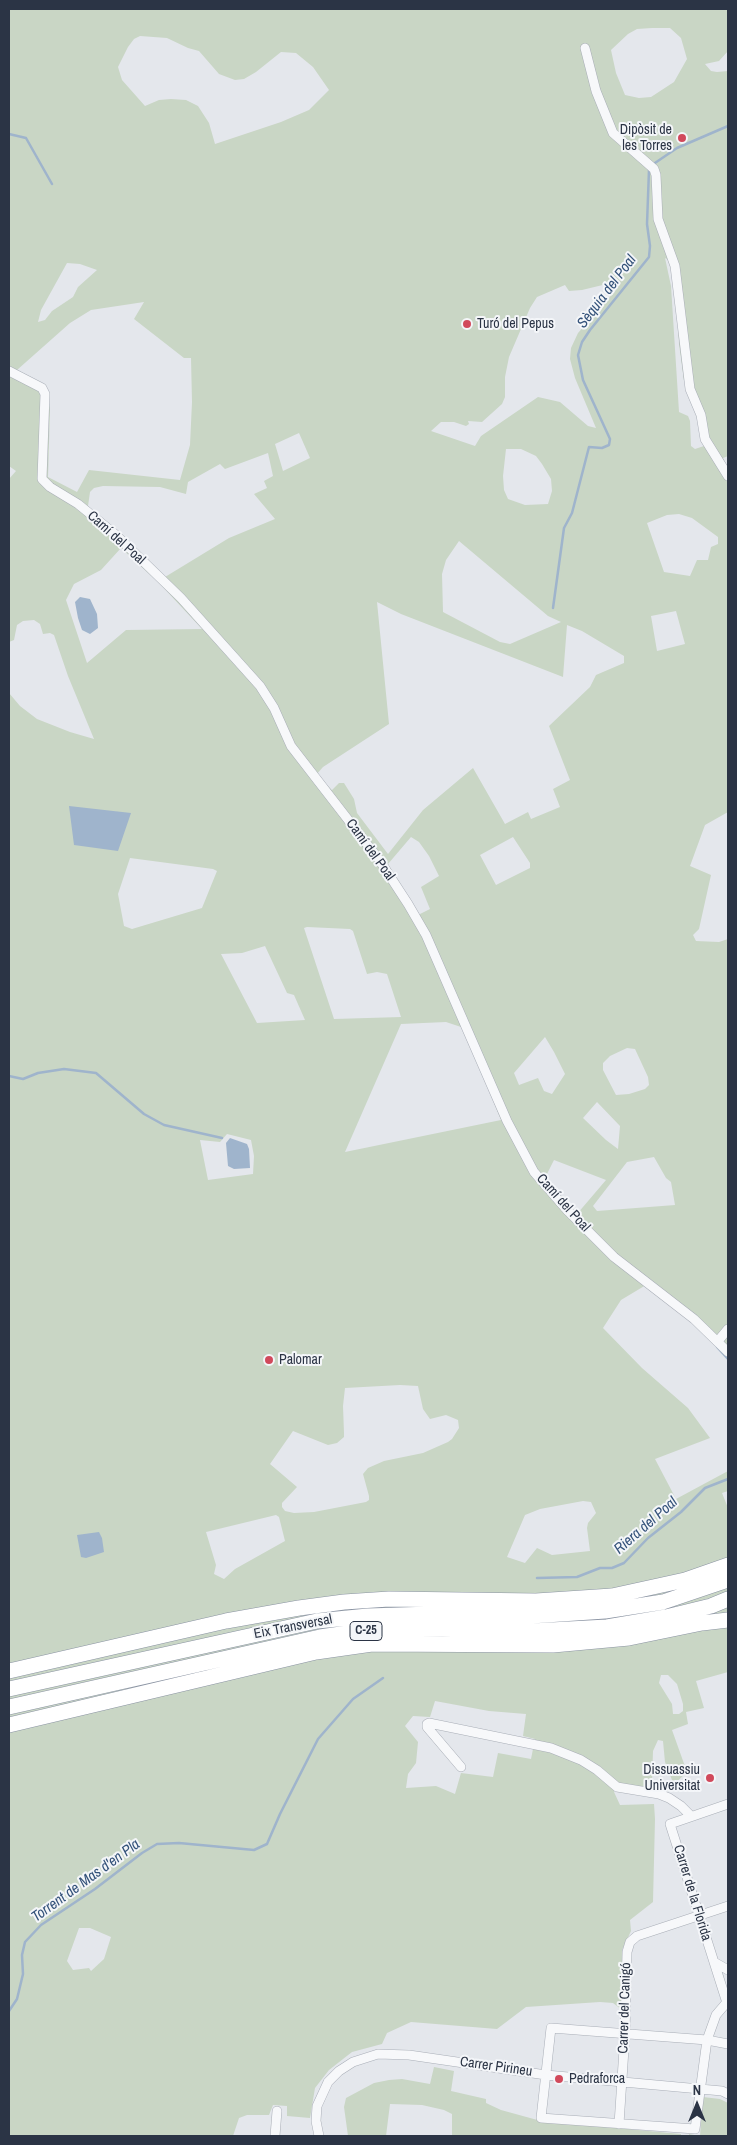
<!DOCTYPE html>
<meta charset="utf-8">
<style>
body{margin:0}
#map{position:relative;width:737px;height:2145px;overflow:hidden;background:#e4e7ec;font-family:"Archivo Narrow",sans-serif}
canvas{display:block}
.frame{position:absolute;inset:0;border:10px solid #2b3445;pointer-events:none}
.north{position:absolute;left:672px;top:2080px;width:50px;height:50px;-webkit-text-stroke:4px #f4f6f9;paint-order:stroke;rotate:0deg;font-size:14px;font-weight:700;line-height:20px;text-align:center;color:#2b3445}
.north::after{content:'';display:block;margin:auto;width:18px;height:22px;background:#2b3445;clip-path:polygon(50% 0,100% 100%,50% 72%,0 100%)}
</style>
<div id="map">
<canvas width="737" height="2145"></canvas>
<div class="frame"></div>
<div class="north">N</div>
</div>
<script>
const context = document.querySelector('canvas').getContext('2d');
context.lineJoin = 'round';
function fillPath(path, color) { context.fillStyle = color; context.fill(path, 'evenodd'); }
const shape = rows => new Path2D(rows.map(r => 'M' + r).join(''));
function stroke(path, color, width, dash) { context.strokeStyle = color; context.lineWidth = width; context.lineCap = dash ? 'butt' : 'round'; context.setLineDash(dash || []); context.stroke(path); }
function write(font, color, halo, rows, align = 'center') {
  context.font = font + ' "Archivo Narrow",sans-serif'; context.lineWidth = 4; context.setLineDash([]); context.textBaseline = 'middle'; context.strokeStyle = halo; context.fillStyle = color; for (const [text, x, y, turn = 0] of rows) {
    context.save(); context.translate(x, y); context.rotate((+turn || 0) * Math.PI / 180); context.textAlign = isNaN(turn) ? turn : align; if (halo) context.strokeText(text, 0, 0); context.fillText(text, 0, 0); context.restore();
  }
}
fillPath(shape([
 [9,9,728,9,728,51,719,61,705,64,711,71,717,72,728,71,728,456,723,458,728,470,728,812,705,825,690,866,711,875,699,929,693,935,696,941,719,942,728,939,728,1360,704,1331,646,1285,621,1300,603,1328,642,1368,688,1408,710,1438,655,1459,676,1499,728,1471,728,1491,722,1493,728,1508,728,1672,696,1681,704,1708,686,1712,688,1724,672,1730,687,1772,665,1793,618,1785,614,1792,620,1805,654,1804,655,1819,653,1902,630,1920,631,1931,622,1950,621,2009,613,2003,600,2002,526,2007,497,2029,411,2022,387,2033,382,2044,352,2052,329,2070,315,2088,310,2118,287,2116,287,2106,273,2105,269,2115,247,2115,239,2118,233,2136,9,2136,9,693,20,706,37,719,70,732,94,739,68,676,54,635,50,633,43,634,40,624,34,620,23,621,17,625,14,640,9,642,9,479,16,471,9,466],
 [652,28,670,28,681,38,687,59,674,82,651,97,639,98,625,95,616,73,611,50,628,34,637,29],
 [140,36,167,38,188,48,199,51,219,74,235,80,244,79,256,72,281,52,296,53,313,67,329,90,309,110,281,122,215,144,209,123,198,106,186,100,171,99,159,100,145,106,122,80,118,67,128,47,134,39],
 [665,258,670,261,677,305,679,344,684,381,692,399,704,446,695,449,691,446,690,421,688,416,679,412,671,286],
 [67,263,80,264,97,270,78,287,73,297,52,311,45,320,38,322,41,310],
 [611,283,616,290,578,333,571,348,570,359,575,378,596,428,588,426,560,402,538,397,481,436,475,446,431,431,441,422,454,422,466,426,469,424,468,421,482,422,502,404,505,397,505,377,509,357,530,308,537,297,565,285,569,291,582,290],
 [144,302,134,319,184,358,191,358,192,402,190,445,180,480,89,470,77,492,48,477,50,410,46,385,17,370,70,323,91,310],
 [299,433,310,458,283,471,275,444],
 [506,449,521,449,536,456,542,464,551,479,552,491,548,504,525,505,508,499,504,490,503,476],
 [268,453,273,476,264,481,267,488,254,494,275,519,229,538,165,577,88,506,90,492,94,488,103,486,160,487,186,494,188,482,220,464,225,469],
 [679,514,692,518,718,537,718,544,711,547,708,560,697,560,690,576,664,572,647,523,667,515],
 [459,541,548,616,561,622,510,644,500,642,443,612,442,574,446,560],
 [121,548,159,583,202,629,126,630,87,663,66,600,74,584,101,570],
 [377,602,401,614,563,677,567,625,582,631,624,656,624,663,596,675,590,687,549,726,570,780,553,789,560,807,531,819,528,812,505,824,473,768,423,810,388,854,357,813,354,799,344,783,339,783,332,790,316,775,323,767,389,724],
 [676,611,685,644,657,651,651,616],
 [411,837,419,842,429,856,439,876,421,887,430,909,418,915,388,864],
 [513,837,530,863,530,868,496,885,480,855],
 [130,858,213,869,217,871,202,908,132,929,124,926,118,894],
 [307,927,350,929,353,931,367,974,377,972,387,974,401,1017,334,1019,304,928],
 [265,946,287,993,294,995,305,1020,257,1023,221,954,242,953],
 [446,1022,464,1028,501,1120,345,1152,401,1024],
 [545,1037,554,1052,565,1074,552,1094,544,1091,538,1078,519,1085,514,1073],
 [627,1048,635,1049,648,1077,649,1085,645,1089,629,1094,616,1095,603,1070,603,1063,610,1056],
 [597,1102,620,1126,618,1149,606,1140,583,1118],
 [227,1134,251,1140,254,1156,253,1174,208,1180,200,1140,220,1142],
 [654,1157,666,1178,671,1182,675,1205,597,1211,593,1206,627,1162],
 [554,1160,606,1180,577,1214,545,1178],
 [400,1385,418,1386,423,1409,430,1419,446,1415,458,1420,459,1428,452,1439,448,1442,423,1453,384,1461,368,1468,363,1474,369,1496,369,1500,366,1502,314,1512,294,1513,285,1511,282,1507,282,1503,297,1487,270,1464,293,1431,328,1445,337,1443,344,1437,344,1433,343,1406,345,1388],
 [583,1501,591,1502,596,1513,588,1523,587,1528,590,1551,552,1555,537,1548,525,1563,507,1557,525,1515,540,1509],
 [276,1515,279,1517,285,1541,235,1569,224,1579,214,1574,216,1565,206,1532],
 [661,1675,668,1675,677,1684,683,1704,683,1711,679,1714,673,1714,672,1704,659,1683],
 [435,1701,489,1711,526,1714,523,1736,535,1739,531,1759,498,1753,493,1777,461,1773,455,1794,436,1786,406,1788,408,1774,416,1763,418,1742,405,1726,413,1716,430,1717],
 [658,1740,663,1741,665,1762,672,1780,657,1787,653,1786,652,1782,653,1751],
 [79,1928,90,1928,111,1937,104,1959,91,1971,89,1968,73,1970,67,1961],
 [434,2067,454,2071,451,2091,486,2099,486,2103,501,2110,541,2121,681,2134,681,2135,452,2136,452,2114,444,2110,422,2105,390,2104,386,2136,348,2136,344,2107,346,2098,374,2083,389,2080,402,2079,430,2084],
 [703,2097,720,2099,728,2103,728,2136,689,2136,689,2134,700,2136]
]), '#c9d6c5');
fillPath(shape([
 [80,597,90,599,97,614,98,628,90,634,82,630,78,618,75,602],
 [69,806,131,813,118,851,74,845],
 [230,1138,247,1144,249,1149,250,1168,234,1169,228,1166,226,1143],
 [99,1532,102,1538,104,1552,86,1558,81,1557,77,1535]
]), '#9fb4cc');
stroke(shape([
 [9,134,26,138,52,184],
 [652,165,677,148,728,126],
 [553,608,564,528,572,513,589,447,602,448,609,445,610,439,583,380,578,355,582,342,590,330,649,257,650,246,647,224,649,170],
 [9,1076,23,1079,38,1073,64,1069,96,1073,144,1114,164,1125,222,1138],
 [717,1347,728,1359],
 [537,1578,577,1577,600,1568,612,1568,624,1563,648,1538,681,1512,705,1488,728,1479],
 [9,2011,17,1999,23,1974,22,1955,25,1942,41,1925,95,1889,142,1853,157,1844,179,1843,254,1850,267,1844,280,1814,318,1739,353,1699,383,1678]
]), '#9fb4cc', 2.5);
const street = shape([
 [585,48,596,91,613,133,654,169,656,175,658,219,675,266,690,389,701,415,705,439,728,476],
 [9,371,42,388,45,394,42,479,50,487,78,504,116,535,181,598,260,686,274,708,291,746,380,861,408,904,426,935,507,1121,534,1172,567,1210,614,1257,694,1319,728,1352],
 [718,1341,728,1329],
 [461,1767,427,1727,427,1724,429,1723,551,1748,581,1760,597,1770,617,1787,659,1794,669,1798,681,1806,691,1816],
 [714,1962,728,1970],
 [728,2001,716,2015,707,2040,695,2129,541,2118,551,2028,707,2040,728,2044],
 [727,2003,670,1824,728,1804],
 [619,2124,625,2034,627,1952,630,1942,637,1936,728,1906],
 [275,2136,277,2111],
 [319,2136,316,2121,317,2106,328,2082,339,2071,353,2062,378,2054,409,2055,546,2075,722,2091,728,2094]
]);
const highway = shape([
 [9,1671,226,1621,299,1608,344,1602,389,1599,536,1601,612,1596,685,1580,728,1565],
 [9,1689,317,1621,368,1616,432,1614,531,1616,605,1611,663,1602,728,1580],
 [9,1707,320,1637,369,1630,430,1629,532,1631,607,1627,666,1617,711,1606,728,1599],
 [9,1725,316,1652,372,1644,553,1645,629,1638,702,1623,728,1620]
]);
stroke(street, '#a9aeb7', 10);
stroke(highway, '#8b94a3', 16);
stroke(street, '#f7f8fa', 9);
stroke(highway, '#fff', 15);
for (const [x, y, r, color] of [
 [682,138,5,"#d1495b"],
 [467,324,5,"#d1495b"],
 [269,1360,5,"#d1495b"],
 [710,1778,5,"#d1495b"],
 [559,2079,5,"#d1495b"]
]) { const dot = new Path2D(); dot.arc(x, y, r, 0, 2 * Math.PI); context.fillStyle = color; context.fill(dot); stroke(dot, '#f4f6f9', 2); }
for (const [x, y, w] of [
 [366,1631,32]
]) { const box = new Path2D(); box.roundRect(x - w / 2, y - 9.5, w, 19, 4); context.fillStyle = '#f4f6f9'; context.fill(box); stroke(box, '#2b3445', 1); }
write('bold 12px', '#2b3445', null, [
 ["C-25",366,1631]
]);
write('14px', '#2b3445', '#f4f6f9', [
 ["Dipòsit de",672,130,"right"],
 ["les Torres",672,146,"right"],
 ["Turó del Pepus",477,324],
 ["Palomar",279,1360],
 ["Dissuassiu",700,1770,"right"],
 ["Universitat",700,1786,"right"],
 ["Pedraforca",569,2079]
], 'left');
write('14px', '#2b3445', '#f4f6f9', [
 ["Camí del Poal",116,538,42],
 ["Camí del Poal",370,850,54],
 ["Camí del Poal",563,1203,48],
 ["Eix Transversal",293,1627,-11],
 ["Carrer de la Florida",692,1893,73],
 ["Carrer del Canigó",625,2008,-88],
 ["Carrer Pirineu",496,2067,8]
]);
write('italic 15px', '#34527a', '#f4f6f9', [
 ["Sèquia del Poal",607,292,-53],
 ["Riera del Poal",646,1526,-41],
 ["Torrent de Mas d'en Pla",86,1881,-36]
]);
</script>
